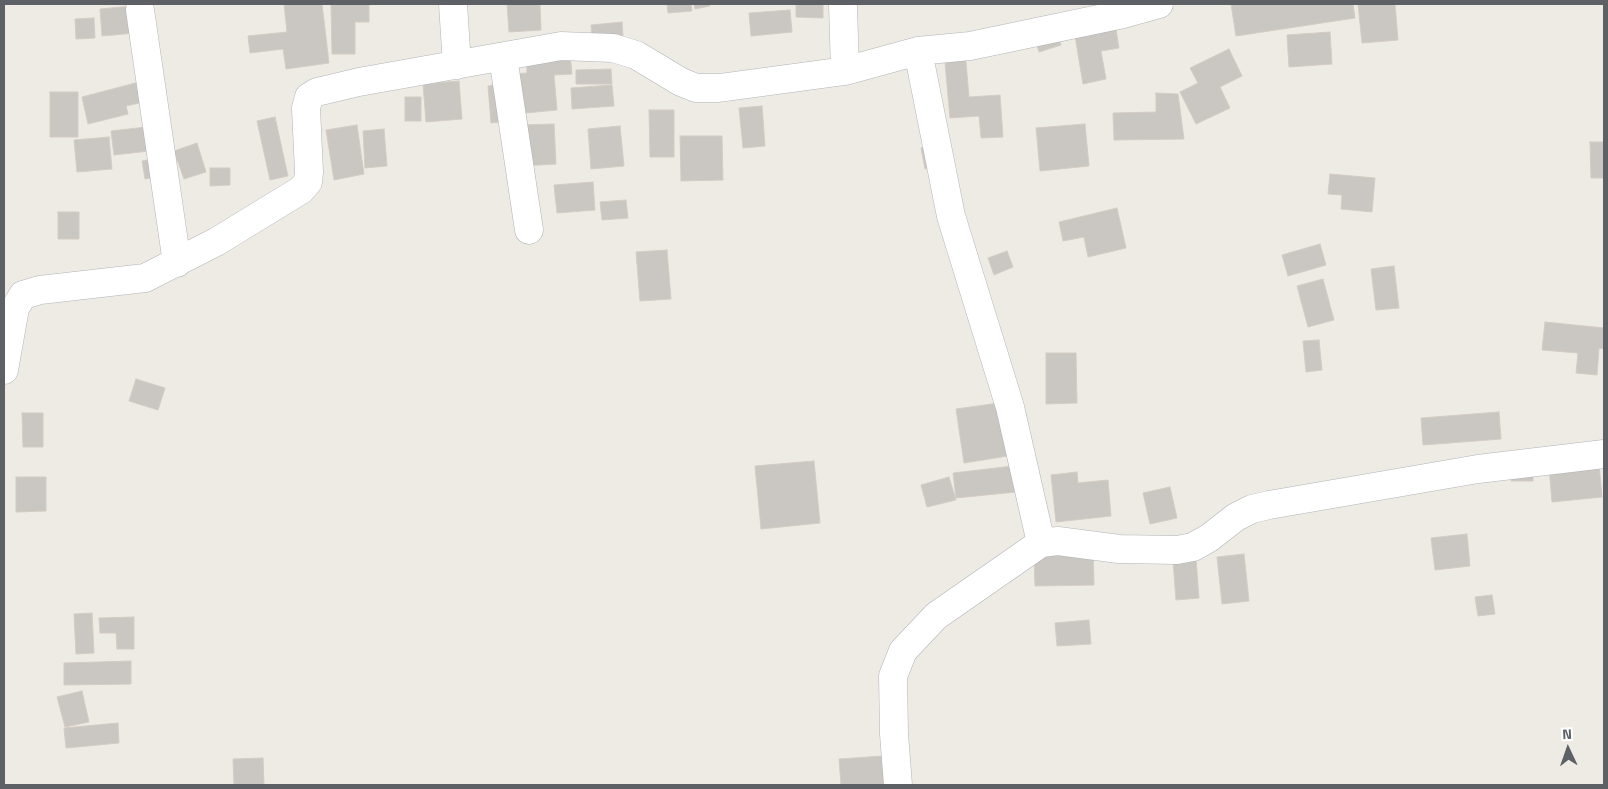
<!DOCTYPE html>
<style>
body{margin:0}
#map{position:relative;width:1608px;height:789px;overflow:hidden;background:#eeebe5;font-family:"Titillium Web",sans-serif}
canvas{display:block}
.frame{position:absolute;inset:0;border:5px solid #5d6165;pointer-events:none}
.north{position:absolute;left:1543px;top:724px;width:50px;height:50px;-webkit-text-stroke:4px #fff;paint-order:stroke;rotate:357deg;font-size:14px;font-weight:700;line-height:20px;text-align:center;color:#5d6165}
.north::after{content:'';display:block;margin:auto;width:18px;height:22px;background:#5d6165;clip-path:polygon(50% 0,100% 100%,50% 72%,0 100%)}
</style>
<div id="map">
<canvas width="1608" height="789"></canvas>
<div class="frame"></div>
<div class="north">N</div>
</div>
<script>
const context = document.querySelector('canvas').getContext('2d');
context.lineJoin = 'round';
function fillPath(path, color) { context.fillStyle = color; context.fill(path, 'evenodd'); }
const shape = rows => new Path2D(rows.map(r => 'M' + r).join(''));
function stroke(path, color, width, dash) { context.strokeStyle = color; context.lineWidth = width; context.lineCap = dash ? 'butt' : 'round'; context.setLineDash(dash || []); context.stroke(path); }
const building = shape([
 [284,4,322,4,329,63,286,69,283,49,250,53,248,36,287,32,284,4],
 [331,4,369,4,369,22,355,22,355,54,332,54,331,4],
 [507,4,540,4,541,30,509,32,507,4],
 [667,4,691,4,692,11,668,13,667,4],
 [694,4,709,4,710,6,695,9,694,4],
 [796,4,823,4,823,18,796,17,796,4],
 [1231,4,1353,4,1355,18,1236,36,1231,4],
 [1358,4,1395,4,1398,40,1362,43,1358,4],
 [144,5,147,32,102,36,100,9,144,5],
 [790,10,792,32,751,36,749,13,790,10],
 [94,18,95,38,76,39,75,19,94,18],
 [622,22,623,36,592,38,591,25,622,22],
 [1115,23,1119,48,1101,51,1106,79,1083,84,1074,30,1115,23],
 [1056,29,1061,45,1039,52,1034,35,1056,29],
 [1330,32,1332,64,1289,67,1287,35,1330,32],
 [1229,49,1242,76,1220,87,1230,108,1196,124,1180,92,1198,83,1190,68,1229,49],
 [965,50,969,97,1000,95,1003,137,981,138,979,116,950,118,944,52,965,50],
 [570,54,572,74,554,75,557,110,515,114,512,74,527,73,526,57,570,54],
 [611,69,612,84,576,84,576,70,611,69],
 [143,81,148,101,126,106,128,114,88,124,82,97,143,81],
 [459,81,462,119,426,122,423,84,459,81],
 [506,84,509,121,491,123,488,86,506,84],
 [612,85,614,106,572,109,571,88,612,85],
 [50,92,78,92,78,137,50,137,50,92],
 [1156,93,1178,94,1184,139,1114,140,1113,113,1156,112,1156,93],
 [405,97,421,97,421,121,405,121,405,97],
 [762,106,765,146,743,148,739,108,762,106],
 [649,110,674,110,674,157,650,157,649,110],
 [275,117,288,176,270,180,257,121,275,117],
 [554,124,556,164,521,166,519,125,554,124],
 [1085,124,1089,166,1040,171,1036,128,1085,124],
 [357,125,364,174,334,180,326,130,357,125],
 [155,126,158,150,114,155,111,131,155,126],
 [620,126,624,166,591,169,588,129,620,126],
 [384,129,387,166,365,168,363,131,384,129],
 [680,136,722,136,723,180,681,181,680,136],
 [109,137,112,169,77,172,74,140,109,137],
 [1590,142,1604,142,1604,178,1591,178,1590,142],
 [197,143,206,172,184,179,174,151,197,143],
 [932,146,936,167,925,169,921,148,932,146],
 [162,157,165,176,145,179,142,161,162,157],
 [210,168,230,168,230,185,210,186,210,168],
 [1330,174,1375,178,1372,212,1341,209,1342,195,1328,194,1330,174],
 [593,182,595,210,557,213,554,185,593,182],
 [626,200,628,218,602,220,600,202,626,200],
 [1117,208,1126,248,1088,257,1084,237,1063,241,1059,222,1117,208],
 [58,212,79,212,79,239,58,239,58,212],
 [1320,244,1326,265,1288,276,1282,255,1320,244],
 [667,250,671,299,640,301,636,252,667,250],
 [1007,251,1013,267,994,275,988,258,1007,251],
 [1394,266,1399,308,1376,310,1371,269,1394,266],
 [1323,279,1334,320,1308,327,1297,286,1323,279],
 [1545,322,1604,328,1604,349,1599,348,1597,375,1576,373,1578,353,1542,350,1545,322],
 [1319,340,1322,370,1306,372,1303,341,1319,340],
 [1046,353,1076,353,1077,403,1046,404,1046,353],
 [136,379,165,388,158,410,129,401,136,379],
 [1006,402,1014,455,964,463,956,409,1006,402],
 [1499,412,1501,439,1423,445,1421,418,1499,412],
 [22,413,43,413,43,447,23,447,22,413],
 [1598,452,1602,497,1552,502,1548,456,1598,452],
 [1512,460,1533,461,1533,481,1511,481,1512,460],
 [814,461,820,523,761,529,755,466,814,461],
 [1013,466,1016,492,956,498,953,473,1013,466],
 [1077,472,1078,483,1108,480,1111,516,1056,522,1051,475,1077,472],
 [16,477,46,477,46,511,16,512,16,477],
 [949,477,956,500,927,507,921,485,949,477],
 [1170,487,1177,518,1150,524,1143,493,1170,487],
 [1467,534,1470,566,1435,570,1431,538,1467,534],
 [1093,551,1094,585,1035,586,1034,552,1093,551],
 [1244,554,1249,601,1222,604,1217,557,1244,554],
 [1196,559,1199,598,1176,600,1173,561,1196,559],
 [1492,595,1495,614,1478,616,1475,597,1492,595],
 [92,613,94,653,76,654,74,614,92,613],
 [134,617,134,649,117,649,116,633,100,633,99,618,134,617],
 [1089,620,1091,644,1057,646,1055,623,1089,620],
 [131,661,131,684,64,685,64,663,131,661],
 [82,691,89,722,65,727,57,697,82,691],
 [118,723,119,743,66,748,64,728,118,723],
 [883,756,886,785,841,785,839,759,883,756],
 [263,758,264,785,234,785,233,759,263,758]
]);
fillPath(building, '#cac6c1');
stroke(building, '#d3ccc3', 1);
const minor = shape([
 [453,4,457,65],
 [843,4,845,71],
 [140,10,177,263],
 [918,51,951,216,1010,407,1041,543],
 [503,57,529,230],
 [4,370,15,308,23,295,40,290,145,278,216,242,301,190,308,182,309,172,306,108,309,97,317,92,359,82,561,46,613,48,636,55,681,82,696,88,719,88,845,71,918,51,970,46,1123,14,1159,4],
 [898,785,894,734,893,676,903,651,936,616,1041,543,1058,541,1119,549,1177,550,1193,547,1209,538,1236,517,1252,509,1269,505,1478,469,1604,454]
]);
stroke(minor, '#b0b3b7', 29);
stroke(minor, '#fff', 28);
</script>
